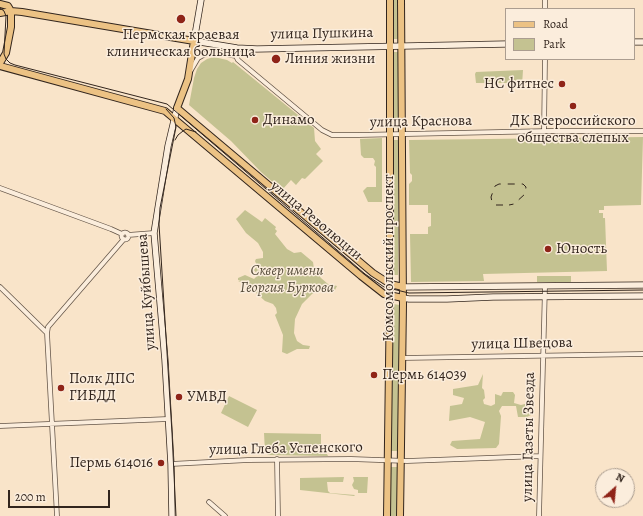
<!DOCTYPE html>
<meta charset="utf-8">
<style>
body{margin:0}
#map{position:relative;width:643px;height:516px;overflow:hidden;background:#f9e4c9;font-family:Alegreya,serif}
canvas{display:block}
.legend{position:absolute;left:505px;top:8px;width:130px;height:52px;box-sizing:border-box;background:#fbeddc;border:1px solid #ab9d90;margin:0;padding:5px 7px;list-style:none;font-size:12px;color:#32251d}
.legend li{display:flex;align-items:center;gap:8px;height:20px}
.legend b{width:20px;border:1px solid #ab9d90}
.north{position:absolute;left:595px;top:468px;width:40px;height:40px;box-sizing:border-box;background:#fbeddc;border:1px solid #ab9d90;border-radius:50%;rotate:27deg;font-size:11px;font-weight:700;line-height:16px;text-align:center;color:#32251d}
.north::after{content:'';display:block;margin:auto;width:14px;height:18px;background:#8f2418;clip-path:polygon(50% 0,100% 100%,50% 72%,0 100%)}
.scale{position:absolute;left:8px;top:490px;width:102px;height:18px;box-sizing:border-box;border:2px solid #32251d;border-top:0;padding-left:5px;font-size:12px;line-height:14px;white-space:nowrap;color:#32251d;-webkit-text-stroke:3px #fbeddc;paint-order:stroke}
</style>
<div id="map">
<canvas width="643" height="516"></canvas>
<ul class="legend">
<li><b style="height:5px;background:#ecc284"></b>Road</li>
<li><b style="height:11px;background:#c4c291"></b>Park</li>
</ul>
<div class="north">N</div>
<div class="scale">200 m</div>
</div>
<script>
const context = document.querySelector('canvas').getContext('2d');
context.lineJoin = 'round';
function fillPath(path, color) { context.fillStyle = color; context.fill(path, 'evenodd'); }
const shape = rows => new Path2D(rows.map(r => 'M' + r).join(''));
function stroke(path, color, width, dash) { context.strokeStyle = color; context.lineWidth = width; context.lineCap = dash ? 'butt' : 'round'; context.setLineDash(dash || []); context.stroke(path); }
function write(font, color, halo, rows, align = 'center') {
  context.font = font + ' Alegreya,serif'; context.lineWidth = 3; context.setLineDash([]); context.textBaseline = 'middle'; context.strokeStyle = halo; context.fillStyle = color; for (const [text, x, y, turn = 0] of rows) {
    context.save(); context.translate(x, y); context.rotate((+turn || 0) * Math.PI / 180); context.textAlign = isNaN(turn) ? turn : align; if (halo) context.strokeText(text, 0, 0); context.fillText(text, 0, 0); context.restore();
  }
}
fillPath(shape([
 [393,0,398,0,398,39,393,39],
 [393,52,398,52,398,128,393,128],
 [214,57,227,60,232,63,233,62,314,128,315,141,321,149,316,154,323,161,305,179,302,178,296,185,291,180,282,190,261,172,231,141,189,105,194,78,197,69,201,63,207,59],
 [523,70,522,85,519,86,509,83,476,83,475,74,476,72],
 [643,137,641,205,604,206,604,210,599,210,599,213,603,213,603,218,605,218,607,271,483,274,484,281,411,282,410,234,428,234,428,227,431,226,431,213,428,213,428,205,409,205,409,184,412,181,412,175,410,173,409,140],
 [382,138,382,202,368,202,363,191,367,187,376,187,376,167,374,165,375,161,373,158,364,158,361,155,360,139],
 [393,140,399,140,398,275,393,275],
 [245,210,262,222,265,218,276,227,275,229,277,231,275,234,287,249,294,253,301,252,313,262,314,269,321,278,328,284,337,286,335,290,322,289,312,294,302,304,295,319,294,333,297,341,303,345,310,346,309,349,297,349,287,354,282,352,283,335,275,315,277,313,276,308,273,304,265,301,254,291,252,286,238,281,241,281,238,280,238,278,245,275,254,279,258,275,254,270,257,266,255,261,256,259,263,258,263,252,258,243,246,233,236,219],
 [537,276,571,276,571,282,537,282],
 [393,304,400,305,398,451,391,451],
 [483,374,482,388,484,390,485,398,483,400,484,404,491,406,495,404,495,394,501,396,503,392,513,392,515,395,514,403,521,405,529,403,531,415,527,417,518,417,516,406,502,406,499,411,501,416,499,444,496,448,457,449,450,445,452,441,480,439,485,422,470,417,449,421,450,406,462,404,464,398,453,395,453,389,478,385],
 [229,396,257,410,248,427,221,413],
 [264,433,321,434,321,454,327,454,328,456,268,455,265,452],
 [390,467,398,467,397,516,390,516],
 [344,477,343,482,327,482,328,491,330,493,355,495,354,496,300,490,300,478],
 [353,477,368,477,367,493,358,493,358,490,354,489,352,485,354,481]
]), '#c4c291');
const minor = shape([
 [545,0,545,9],
 [237,48,236,56,238,60,322,130,332,135,358,135,549,131,643,131],
 [191,70,198,58,207,53,221,53,236,56],
 [544,131,545,59],
 [0,188,111,229,122,234],
 '121.5 236a3.5 3.5 0 1 1 7 0a3.5 3.5 0 1 1-7 0Z',
 [128,235,154,233],
 [0,287,47,333],
 [402,358,643,354],
 [0,426,168,419],
 [277,459,278,516],
 [171,464,248,460,351,459,407,461,540,456],
 [209,502,225,516],
 [57,516,47,333,48,327,124,239],
 [539,516,545,286]
]);
const secondary = shape([
 [201,0,194,41,237,48,257,49,506,44],
 [634,42,643,42],
 [403,287,643,285],
 [403,298,409,299,447,299,493,297,643,296],
 [172,516,171,464,165,360,154,233,168,146,177,108]
]);
const primary = shape([
 [0,4,8,6,11,11],
 [0,13,11,11,22,12,194,41,188,79,177,108,373,273,390,284,403,287],
 [0,63,6,53,11,27,11,11],
 [0,66,165,111,361,276,384,294,403,298],
 [387,516,390,291,390,0],
 [400,516,403,304,401,0]
]);
stroke(minor, '#645548', 5.5);
stroke(secondary, '#32251d', 7);
stroke(primary, '#32251d', 8);
stroke(minor, '#fbeddc', 4);
stroke(secondary, '#fbeddc', 5.5);
stroke(primary, '#ecc284', 6);
stroke(shape([
 [0,8,4,11,6,16,4,54,6,59,10,63,15,65,167,104,365,274,384,287,409,293,643,290],
 [166,109,174,118,176,127,160,208,159,224,172,433,176,516],
 [175,140,178,135,183,131,186,129,196,132]
]), '#32251d', 1);
stroke(shape([
 [503,205,496,205,492,202,491,197,495,186,499,184,523,184,526,187,525,194,514,204,509,205]
]), '#32251d', 1, [7, 7]);
for (const [x, y, r, color] of [
 [181,19,5,"#8f2418"],
 [276,59,5,"#8f2418"],
 [562,84,4,"#8f2418"],
 [573,106,4,"#8f2418"],
 [255,120,4,"#8f2418"],
 [548,249,4,"#8f2418"],
 [374,375,4,"#8f2418"],
 [61,388,4,"#8f2418"],
 [179,397,4,"#8f2418"],
 [161,463,4,"#8f2418"]
]) { const dot = new Path2D(); dot.arc(x, y, r, 0, 2 * Math.PI); context.fillStyle = color; context.fill(dot); stroke(dot, '#fbeddc', 1.5); }
write('15px', '#32251d', '#fbeddc', [
 ["улица Пушкина",322,34,-1],
 ["улица Краснова",421,122,-1],
 ["улица Революции",316,221,40],
 ["Комсомольский проспект",389,258,-90],
 ["улица Куйбышева",147,292,-94],
 ["улица Швецова",522,344,-1],
 ["улица Газеты Звезда",529,437,-89],
 ["улица Глеба Успенского",286,449,-1]
]);
write('15px', '#32251d', '#fbeddc', [
 ["Пермская краевая",181,35,"center"],
 ["клиническая больница",181,52,"center"],
 ["Линия жизни",285,59],
 ["НС фитнес",554,84,"right"],
 ["Динамо",263,120],
 ["ДК Всероссийского",573,121,"center"],
 ["общества слепых",573,138,"center"],
 ["Юность",556,249],
 ["Пермь 614039",382,375],
 ["Полк ДПС",69,379],
 ["ГИБДД",69,396],
 ["УМВД",187,397],
 ["Пермь 614016",153,463,"right"]
], 'left');
write('italic 15px', '#564c3a', '#fbeddc', [
 ["Сквер имени",287,271],
 ["Георгия Буркова",287,288]
]);
</script>
